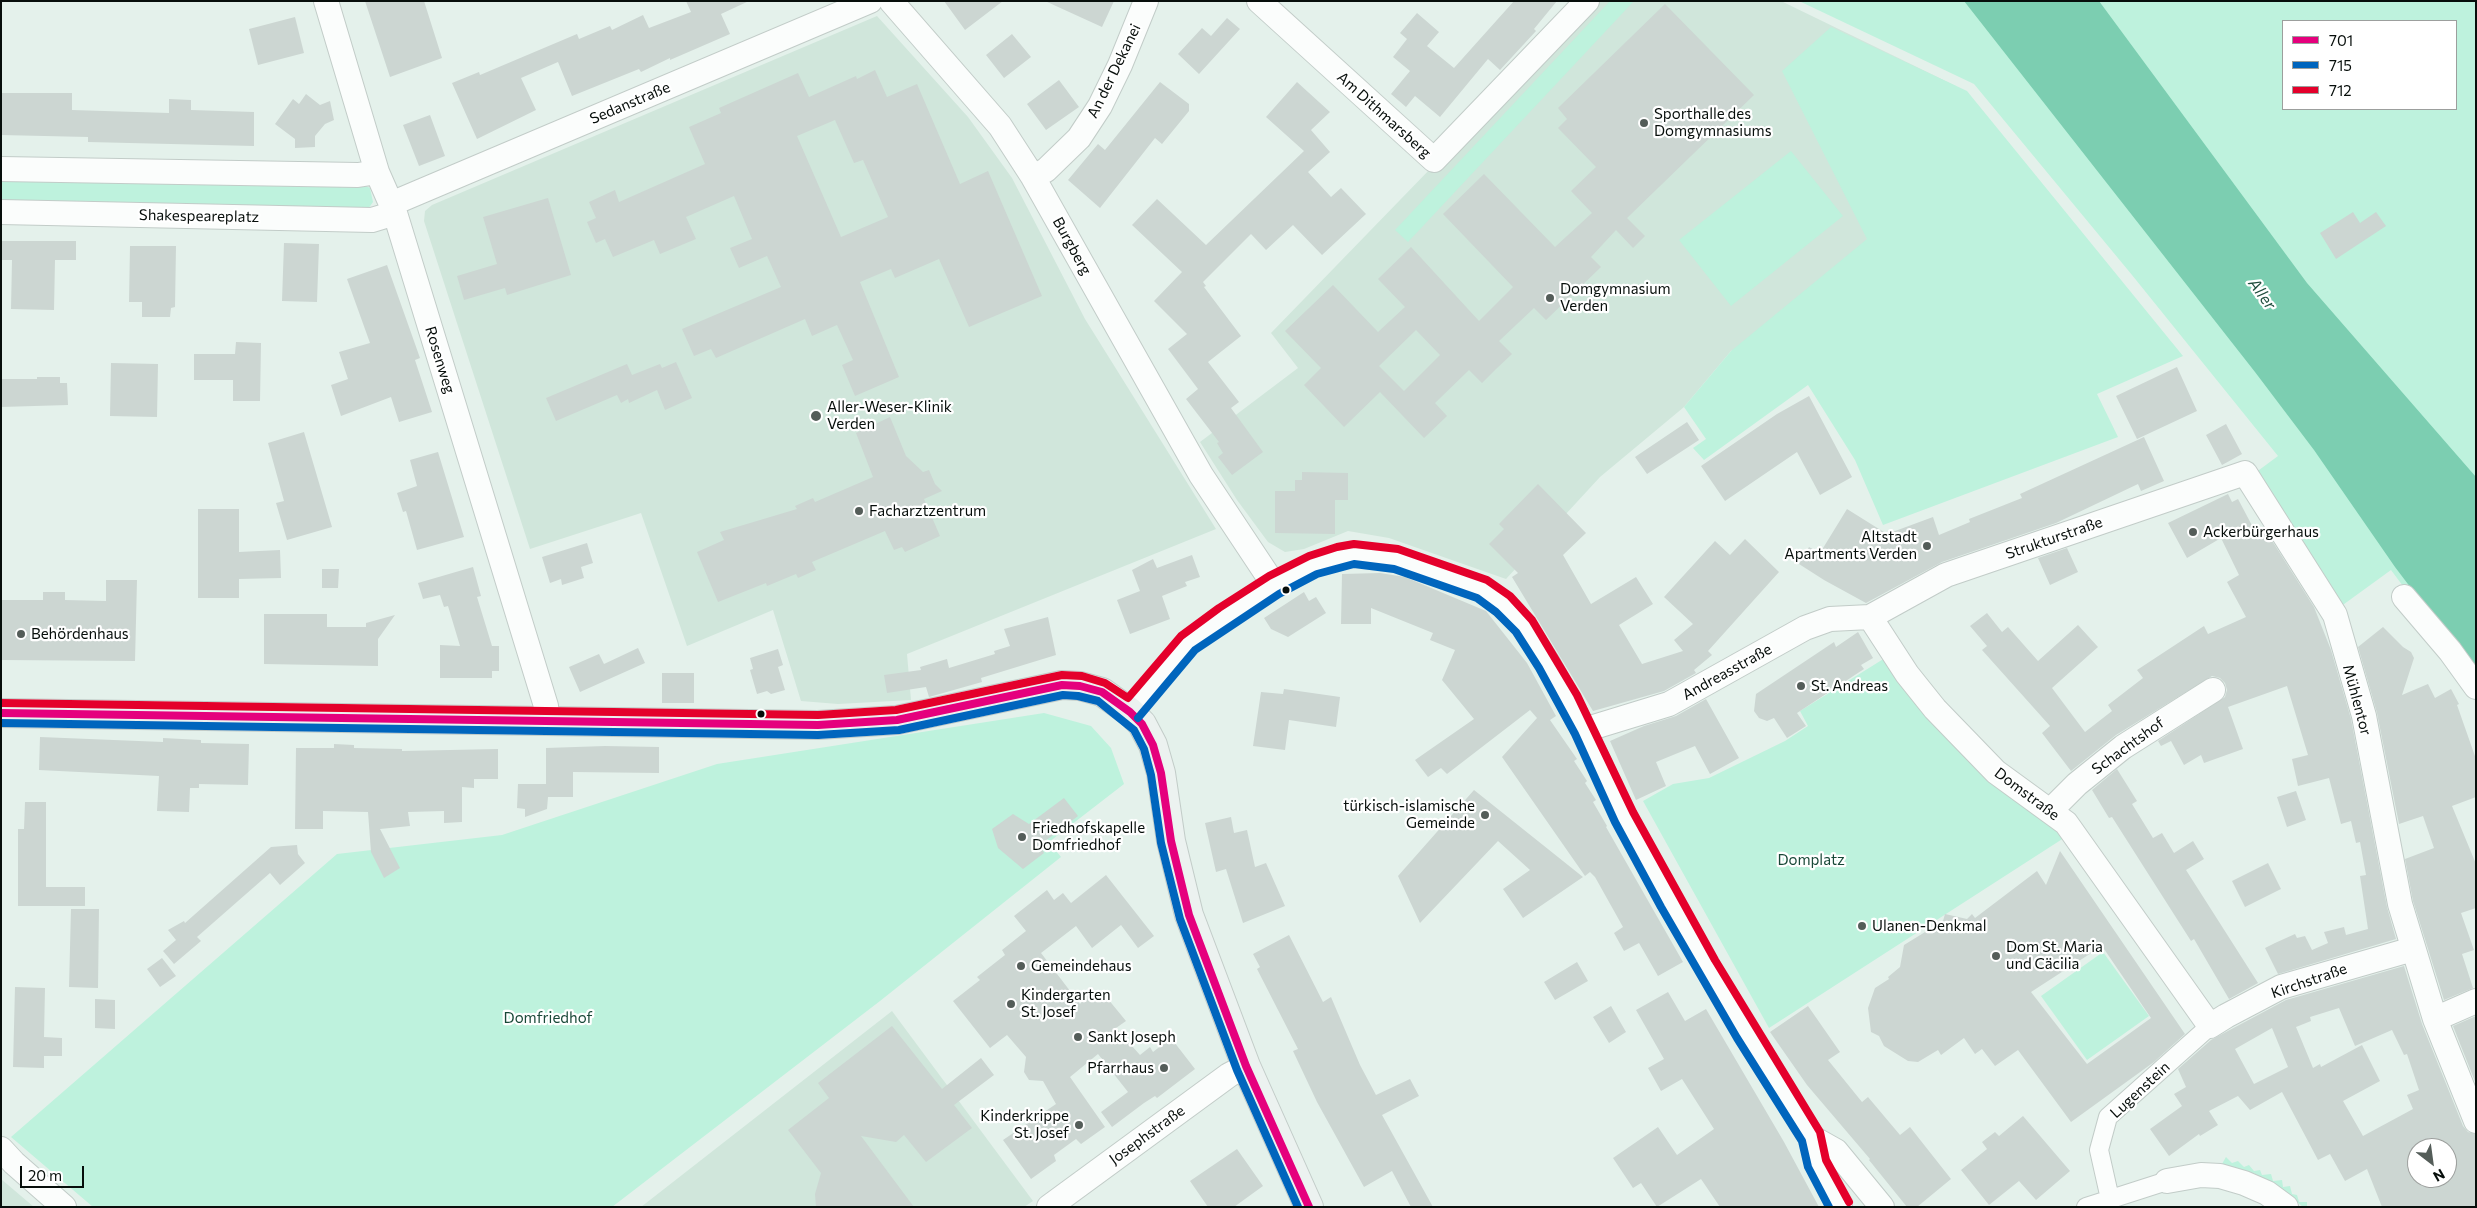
<!DOCTYPE html>
<meta charset="utf-8">
<style>
body{margin:0}
#map{position:relative;width:2477px;height:1208px;overflow:hidden;background:#e4f1eb;font-family:Commissioner,sans-serif}
canvas{display:block}
.frame{position:absolute;inset:0;border:2px solid #070e0b;pointer-events:none}
.legend{position:absolute;left:2282px;top:20px;width:175px;height:90px;box-sizing:border-box;background:#fff;border:1px solid #9c9f9d;margin:0;padding:6px 9px;list-style:none;font-size:15px;color:#070e0b}
.legend li{display:flex;align-items:center;gap:10px;height:25px}
.legend b{width:25px;border:1px solid #9c9f9d}
.north{position:absolute;left:2407px;top:1138px;width:50px;height:50px;box-sizing:border-box;background:#fff;border:1px solid #9c9f9d;border-radius:50%;rotate:150deg;font-size:14px;font-weight:700;line-height:20px;text-align:center;color:#070e0b}
.north::after{content:'';display:block;margin:auto;width:18px;height:22px;background:#545d59;clip-path:polygon(50% 0,100% 100%,50% 72%,0 100%)}
.scale{position:absolute;left:20px;top:1166px;width:64px;height:22px;box-sizing:border-box;border:2px solid #070e0b;border-top:0;padding-left:6px;font-size:15px;line-height:18px;white-space:nowrap;color:#070e0b;-webkit-text-stroke:4px #fff;paint-order:stroke}
</style>
<div id="map">
<canvas width="2477" height="1208"></canvas>
<div class="frame"></div>
<ul class="legend">
<li><b style="height:6px;background:#e5007d"></b>701</li>
<li><b style="height:6px;background:#0065bd"></b>715</li>
<li><b style="height:6px;background:#e4002b"></b>712</li>
</ul>
<div class="north">N</div>
<div class="scale">20 m</div>
</div>
<script>
const context = document.querySelector('canvas').getContext('2d');
context.lineJoin = 'round';
function fillPath(path, color) { context.fillStyle = color; context.fill(path, 'evenodd'); }
const shape = rows => new Path2D(rows.map(r => 'M' + r).join(''));
function stroke(path, color, width, dash) { context.strokeStyle = color; context.lineWidth = width; context.lineCap = dash ? 'butt' : 'round'; context.setLineDash(dash || []); context.stroke(path); }
function write(font, color, halo, rows, align = 'center') {
  context.font = font + ' Commissioner,sans-serif'; context.lineWidth = 4.5; context.setLineDash([]); context.textBaseline = 'middle'; context.strokeStyle = halo; context.fillStyle = color; for (const [text, x, y, turn = 0] of rows) {
    context.save(); context.translate(x, y); context.rotate((+turn || 0) * Math.PI / 180); context.textAlign = isNaN(turn) ? turn : align; if (halo) context.strokeText(text, 0, 0); context.fillText(text, 0, 0); context.restore();
  }
}
fillPath(shape([
 [1593,1,1781,1,1956,86,1960,263,1731,351,1684,407,1600,477,1506,579,1389,538,1348,531,1304,549,1285,552,1268,542,1237,500,1200,442,1298,368,1271,333],
 [877,16,968,117,1012,178,1085,319,1216,529,907,654,911,700,838,704,801,701,773,610,687,646,641,513,530,549,424,221,425,211,432,205],
 [892,1011,1033,1201,1024,1207,641,1207],
 [1,1179,34,1207,1,1207]
]), '#d0e6db');
fillPath(shape([
 [1610,1,1634,1,1408,242,1395,230],
 [1799,1,2476,1,2476,684,2391,570,2340,607,2255,473,2278,456,2132,275,1974,84],
 [2283,21,2456,21,2456,109,2283,109],
 [1831,27,1967,91,2183,356,2097,394,2118,437,1883,525,1855,460,1808,385,1704,460,1693,448,1706,439,1684,407,1731,351,1867,239,1782,71],
 [1791,151,1843,216,1731,306,1679,240],
 [1,177,364,185,370,188,373,202,368,209,1,206],
 [1885,658,2067,836,1769,1028,1643,801,1673,784,1709,778,1785,741,1808,726,1800,711],
 [1044,713,1091,726,1111,748,1124,784,1049,842,1061,857,880,1001,612,1207,93,1207,11,1137,337,854,502,835,717,764],
 [2103,952,2149,1016,2087,1060,2041,996],
 [2226,1157,2232,1163,2238,1161,2244,1167,2249,1165,2254,1171,2260,1170,2262,1175,2271,1174,2273,1181,2282,1180,2283,1187,2290,1186,2292,1194,2297,1195,2299,1202,2307,1202,2307,1207,2303,1207,2282,1189,2255,1174,2222,1164]
]), '#bef2dd');
fillPath(shape([
 [1964,1,2099,1,2307,283,2476,477,2476,674,2395,567,2314,450,2255,372]
]), '#7cceb1');
fillPath(shape([
 [365,1,424,1,442,58,390,77],
 [686,1,749,1,721,14,730,34,670,60,670,58,641,72,639,69,572,96,558,62,521,78,536,110,477,139,452,83,479,72,480,75,577,34,579,39,610,26,612,30,643,15,649,28,691,12],
 [944,1,1003,1,965,30],
 [1045,1,1114,1,1102,27],
 [1514,1,1557,1,1534,29,1536,31,1500,70,1488,59,1440,117,1415,96,1406,107,1391,94,1410,71,1393,57,1407,39,1400,33,1417,13,1439,32,1427,46,1454,68],
 [1665,4,1754,95,1627,218,1645,236,1633,248,1616,230,1591,257,1601,267,1546,320,1534,308,1499,341,1512,354,1496,369,1482,383,1469,370,1435,403,1447,416,1424,438,1380,392,1344,427,1304,385,1321,368,1285,331,1333,285,1378,332,1405,307,1378,279,1411,247,1479,321,1513,287,1443,214,1484,174,1555,247,1592,213,1571,191,1596,167,1558,128,1567,119,1558,108],
 [1416,330,1440,355,1404,391,1379,366],
 [295,17,304,53,258,65,249,29],
 [1227,18,1240,29,1199,74,1178,54,1202,28,1211,36],
 [1012,34,1031,57,1004,78,986,55],
 [875,70,887,97,917,84,960,184,988,171,1042,296,969,327,939,259,895,278,891,269,860,282,899,377,855,396,842,365,853,360,837,325,812,336,805,319,716,358,711,349,694,356,682,329,781,287,767,256,739,268,730,248,752,239,734,196,686,217,696,239,660,254,654,240,613,257,605,239,596,243,587,222,596,218,589,202,615,190,619,202,705,164,689,127,721,113,719,108,798,73,809,97,856,76,857,79],
 [835,120,854,163,863,160,888,217,841,237,797,136],
 [1059,80,1079,107,1046,130,1027,104],
 [1160,82,1189,104,1189,111,1162,144,1155,138,1100,208,1068,180,1098,144,1105,150],
 [1297,82,1330,112,1311,130,1330,152,1308,172,1331,197,1341,188,1366,214,1322,255,1293,225,1266,250,1251,234,1203,282,1206,286,1204,287,1241,336,1208,362,1239,402,1231,408,1263,452,1232,475,1218,457,1223,453,1217,443,1219,442,1186,399,1198,389,1168,349,1187,334,1154,301,1182,272,1132,225,1157,199,1206,245,1304,151,1266,117],
 [1,93,72,93,72,110,169,113,169,99,191,100,191,110,254,112,254,146,88,142,88,137,1,135],
 [306,94,320,105,330,101,334,120,325,124,315,136,315,147,295,148,295,139,275,124,293,99,299,104],
 [430,115,445,156,419,166,403,125],
 [548,198,571,275,507,295,505,288,464,300,457,276,497,264,483,217],
 [2353,212,2360,223,2376,212,2386,226,2336,259,2320,233],
 [1,241,76,241,76,260,55,260,54,310,11,309,12,260,1,260],
 [284,243,319,244,317,302,282,301],
 [130,246,176,246,175,307,171,308,170,317,142,317,142,302,129,302],
 [387,265,420,358,415,360,432,412,399,422,391,397,341,416,331,385,348,379,339,352,370,343,347,279],
 [236,342,261,343,260,401,233,401,233,380,194,380,194,354,235,354],
 [676,362,692,398,665,410,657,390,629,403,628,399,621,403,617,395,556,421,546,398,627,364,632,375,660,364,662,368],
 [111,363,158,364,157,417,110,416],
 [2177,367,2197,411,2137,439,2116,396],
 [37,377,60,377,60,383,67,383,68,405,1,407,1,379,37,379],
 [1809,396,1852,477,1820,495,1797,452,1725,501,1701,466,1777,414],
 [890,417,906,456,923,472,929,470,935,484,942,491,924,499,940,536,905,552,902,547,894,550,885,531,812,562,816,570,798,578,796,574,767,586,766,583,718,602,697,552,724,540,720,532,797,509,795,506,813,498,815,502,873,477,856,433],
 [1687,422,1699,440,1647,474,1635,457],
 [2226,424,2242,454,2222,465,2206,435],
 [304,432,332,527,287,540,276,503,284,501,268,443],
 [2144,437,2164,481,2141,491,2138,484,2056,523,1942,562,1866,603,1824,580,1799,564,1809,547,1820,553,1847,509,1887,534,1933,517,1939,535,1970,522,1969,519,2022,498,2020,494],
 [438,452,464,537,417,550,406,511,403,512,397,493,417,486,410,460],
 [1302,472,1348,473,1348,500,1335,500,1335,534,1275,533,1275,491,1295,491,1295,480,1302,480],
 [1538,484,1586,533,1563,555,1591,604,1636,577,1653,604,1619,625,1642,664,1683,651,1674,640,1693,624,1664,597,1715,541,1730,555,1745,539,1779,572,1708,651,1712,655,1694,670,1696,673,1664,691,1593,711,1512,577,1518,573,1489,544,1504,529,1499,524],
 [2228,494,2232,502,2238,499,2256,533,2264,528,2314,607,2331,650,2351,719,2387,907,2396,939,2278,974,2265,948,2275,943,2295,934,2297,938,2305,936,2312,950,2328,943,2324,932,2344,927,2346,935,2368,929,2360,876,2366,875,2360,842,2356,843,2351,821,2341,824,2329,778,2298,786,2292,759,2308,755,2287,686,2228,707,2243,749,2204,763,2201,755,2184,765,2171,741,2161,746,2158,741,2225,697,2227,690,2225,683,2220,678,2212,676,2116,735,2071,771,2042,733,2050,726,1982,650,1987,646,1970,626,1987,613,2002,632,2008,627,2038,661,2078,625,2098,647,2052,688,2085,732,2112,711,2108,705,2143,678,2137,670,2204,626,2208,634,2246,617,2227,582,2239,575,2221,538,2187,558,2168,523],
 [198,509,239,509,239,552,280,550,281,578,239,579,239,598,198,598],
 [587,543,593,563,581,567,584,578,562,585,561,579,550,583,542,557],
 [2067,548,2078,572,2050,585,2038,558],
 [1192,555,1200,577,1185,582,1187,586,1162,596,1170,619,1130,634,1117,600,1140,591,1132,570,1153,559,1157,568],
 [473,567,481,596,477,597,492,646,499,646,499,671,492,671,492,678,440,678,440,645,460,646,448,606,444,607,440,595,423,599,418,583],
 [322,569,339,569,338,588,322,588],
 [1380,573,1405,577,1486,611,1527,663,1556,716,1550,720,1577,759,1574,761,1587,781,1585,783,1596,800,1593,802,1607,826,1606,827,1683,962,1658,976,1639,943,1624,951,1614,933,1623,927,1595,877,1590,872,1585,876,1502,757,1537,718,1530,710,1447,774,1441,768,1428,777,1421,768,1415,760,1474,719,1442,680,1455,650,1430,640,1433,633,1371,608,1371,624,1341,624,1342,574],
 [106,580,137,580,135,661,1,660,1,600,43,600,43,592,65,592,65,600,106,601],
 [1304,592,1309,601,1316,597,1326,613,1288,637,1271,629,1264,618],
 [264,614,327,614,327,627,366,627,366,623,395,615,378,639,378,666,264,664],
 [1048,617,1056,655,981,678,982,682,929,697,926,687,887,693,884,675,921,670,920,667,947,659,949,668,995,654,994,651,1010,646,1004,629],
 [2383,627,2403,647,2411,652,2414,658,2402,695,2428,684,2435,698,2451,689,2459,704,2457,705,2476,759,2476,797,2452,806,2476,864,2476,908,2461,913,2474,950,2462,954,2473,988,2444,1000,2413,901,2405,859,2434,848,2423,816,2399,824,2377,713,2358,647],
 [1858,632,1873,658,1861,665,1864,669,1797,713,1806,726,1787,738,1774,718,1767,721,1759,718,1754,711,1756,694,1834,642,1836,647],
 [638,648,645,663,580,692,569,667,599,654,604,664],
 [778,649,783,665,778,667,785,690,771,694,767,691,757,694,750,670,753,669,750,658],
 [662,673,694,673,694,703,662,703],
 [1284,689,1340,697,1336,727,1289,720,1285,750,1253,746,1261,692,1283,694],
 [1706,699,1739,758,1710,774,1695,746,1656,762,1666,786,1636,800,1610,741,1644,726,1676,716],
 [40,737,163,742,163,738,201,740,201,743,249,744,248,785,199,784,199,788,190,788,189,812,157,811,159,776,39,770],
 [334,744,354,745,354,748,402,749,402,751,498,749,498,779,474,779,474,788,462,787,462,822,444,823,444,811,408,812,410,826,380,829,400,868,384,878,371,852,368,812,323,811,323,829,295,829,296,748,334,748],
 [605,746,659,747,659,773,573,772,573,797,548,797,547,809,525,817,525,809,517,808,518,784,546,784,546,748],
 [2117,769,2137,801,2132,804,2153,838,2162,833,2174,853,2193,841,2204,859,2186,870,2258,983,2229,999,2194,939,2191,941,2112,817,2109,818,2092,790],
 [1474,790,1583,877,1523,918,1503,889,1530,870,1498,841,1420,923,1398,876],
 [2296,791,2306,820,2287,827,2277,797],
 [1064,798,1078,816,1040,845,1044,853,1023,869,998,848,992,829,1013,814,1029,824],
 [25,802,46,802,46,887,85,887,85,906,18,906,18,829,24,829],
 [1231,817,1234,833,1247,830,1255,867,1266,863,1285,906,1243,923,1226,869,1216,872,1205,823],
 [297,845,298,854,305,863,280,885,270,873,197,937,201,941,174,964,163,951,176,940,168,930,184,921,185,923,271,847],
 [2060,851,2185,1034,2154,1062,2071,1122,2018,1050,1995,1066,1982,1049,1975,1054,1964,1038,1941,1055,1938,1050,1918,1062,1908,1061,1884,1046,1879,1036,1871,1032,1868,1008,1875,988,1889,979,1888,977,1900,967,1904,945,1943,921,1945,914,1967,919,1972,914,1975,918,2037,871,2046,885],
 [2102,946,2151,1018,2087,1064,2031,992],
 [2268,863,2281,889,2245,907,2232,881],
 [1106,875,1154,936,1138,948,1121,925,1092,948,1076,926,1041,953,1080,1004,1089,993,1094,1000,1103,993,1126,1021,1116,1028,1140,1055,1150,1047,1153,1052,1171,1038,1195,1069,1157,1098,1155,1096,1144,1103,1112,1127,1101,1112,1128,1092,1098,1054,1070,1077,1105,1127,1081,1144,1076,1139,1054,1155,1056,1161,1031,1179,1003,1140,1056,1104,1043,1081,1029,1080,1024,1072,1026,1057,1007,1035,990,1048,953,1001,980,980,977,977,1005,955,1002,950,1026,931,1014,916,1047,890,1054,900,1063,893,1071,903],
 [71,909,99,909,98,988,69,987],
 [1289,935,1323,1002,1331,997,1360,1065,1376,1095,1410,1079,1419,1096,1382,1115,1433,1207,1411,1207,1392,1171,1364,1187,1317,1102,1293,1051,1298,1049,1257,969,1260,967,1253,954],
 [162,958,176,976,160,987,147,969],
 [1577,962,1588,981,1555,1000,1544,982],
 [2404,966,2422,1024,2463,1126,2468,1132,2476,1134,2476,1207,2382,1207,2367,1169,2345,1181,2330,1154,2318,1160,2282,1092,2250,1110,2238,1096,2209,1111,2218,1125,2200,1136,2199,1134,2169,1156,2150,1129,2182,1106,2174,1094,2186,1087,2178,1069,2211,1040,2286,1000],
 [2339,1008,2355,1046,2392,1030,2404,1055,2407,1054,2419,1090,2407,1095,2413,1109,2363,1136,2343,1101,2380,1081,2362,1045,2321,1067,2320,1064,2313,1068,2296,1027,2311,1021,2310,1017],
 [2272,1028,2288,1067,2254,1084,2235,1049],
 [2417,1148,2447,1148,2447,1178,2417,1178],
 [15,987,45,988,44,1037,62,1038,62,1056,44,1056,44,1068,13,1067],
 [1668,992,1685,1021,1706,1009,1784,1142,1819,1207,1720,1207,1701,1179,1657,1207,1641,1183,1633,1188,1613,1158,1658,1127,1677,1155,1714,1129,1682,1079,1661,1091,1648,1068,1664,1059,1636,1010],
 [95,999,115,1000,115,1029,95,1028],
 [1611,1006,1626,1032,1609,1043,1593,1017],
 [1808,1006,1840,1052,1828,1060,1862,1102,1868,1097,1900,1135,1910,1127,1951,1179,1917,1207,1907,1207,1869,1160,1870,1159,1807,1085,1770,1032],
 [2476,1016,2476,1084,2453,1026],
 [892,1026,942,1089,981,1058,994,1075,954,1105,972,1128,926,1162,904,1135,896,1142,861,1136,914,1207,816,1207,815,1194,821,1173,788,1130,829,1098,818,1083],
 [2023,1116,2070,1171,2036,1200,2019,1181,1989,1205,1961,1170,1987,1149,1982,1142,1995,1132,1999,1136],
 [1237,1149,1263,1186,1234,1207,1208,1207,1190,1181]
]), '#ccd6d2');
const pedestrian = shape([
 [2110,1199,2099,1150,2108,1117,2210,1026],
 [2086,1207,2167,1181]
]);
const minor = shape([
 [326,1,377,172,395,213,546,706,547,721],
 [891,1,1000,126,1033,177,1201,475,1274,585],
 [1259,1,1434,160,1587,1],
 [1,169,358,175,377,172],
 [1033,177,1046,170,1079,138,1100,106,1120,65,1146,1],
 [391,204,870,1],
 [1,212,372,220,395,213],
 [2404,597,2450,651,2476,687],
 [1870,617,1946,575,2245,473,2335,615,2364,716,2400,904,2435,1019,2476,1121],
 [1870,617,1907,674,1935,709,1996,772,2066,823,2210,1026,2226,1016,2281,987,2413,949],
 [1130,712,1188,643,1211,626,1274,585,1313,565,1339,557,1354,554,1396,559,1482,589,1503,604,1524,626,1548,663,1584,730,1624,817,1670,902,1746,1033,1811,1137,1817,1163,1840,1207],
 [1584,730,1669,704,1805,628,1830,619,1870,617],
 [2050,811,2077,784,2123,747,2213,690],
 [2435,1019,2476,1001],
 [1811,1137,1836,1151,1882,1207],
 [1,1149,14,1163,64,1207],
 [2167,1181,2201,1175,2220,1176,2244,1183,2267,1193,2286,1207],
 [1049,1207,1229,1075,1246,1066]
]);
const secondary = shape([
 [1,713,818,725,897,720,1062,685,1080,686,1102,692,1130,712,1142,724,1153,745,1161,773,1171,841,1189,915,1246,1066,1309,1207]
]);
stroke(pedestrian, '#c2ccc8', 20);
stroke(minor, '#c2ccc8', 26);
stroke(secondary, '#c2ccc8', 30);
stroke(pedestrian, '#fbfdfc', 18);
stroke(minor, '#fbfdfc', 24);
stroke(secondary, '#ecf2f0', 28);
stroke(shape([
 [1,713,818,725,897,720,1062,685,1080,686,1102,692,1130,712,1142,724,1153,745,1161,773,1171,841,1189,915,1246,1066,1309,1207]
]), '#e5007d', 8);
stroke(shape([
 [1138,718,1195,650,1279,594,1317,574,1354,564,1394,569,1477,598,1496,612,1516,632,1539,668,1575,734,1615,822,1661,907,1737,1038,1802,1141,1808,1167,1829,1207],
 [1,723,818,735,899,730,1063,695,1078,696,1098,701,1134,730,1144,749,1151,775,1161,843,1180,919,1237,1070,1298,1207]
]), '#0065bd', 8);
stroke(shape([
 [1,703,818,715,896,710,1062,675,1082,676,1105,683,1128,698,1181,636,1219,608,1269,576,1309,556,1337,547,1354,544,1398,549,1487,580,1510,596,1532,620,1577,695,1633,812,1715,960,1820,1132,1826,1160,1849,1202]
]), '#e4002b', 8);
for (const [x, y, r, color] of [
 [1644,123,5,"#545d59"],
 [1550,298,5,"#545d59"],
 [816,416,6,"#545d59"],
 [859,511,5,"#545d59"],
 [2193,532,5,"#545d59"],
 [1927,546,5,"#545d59"],
 [1286,590,4.5,"#070e0b"],
 [21,634,5,"#545d59"],
 [1801,686,5,"#545d59"],
 [761,714,4.5,"#070e0b"],
 [1485,815,5,"#545d59"],
 [1022,837,5,"#545d59"],
 [1862,926,5,"#545d59"],
 [1996,956,5,"#545d59"],
 [1021,966,5,"#545d59"],
 [1011,1004,5,"#545d59"],
 [1078,1037,5,"#545d59"],
 [1164,1068,5,"#545d59"],
 [1079,1125,5,"#545d59"]
]) { const dot = new Path2D(); dot.arc(x, y, r, 0, 2 * Math.PI); context.fillStyle = color; context.fill(dot); stroke(dot, '#fff', 2); }
write('15px', '#070e0b', '#fff', [
 ["An der Dekanei",1114,71,-64],
 ["Sedanstraße",630,103,-23],
 ["Am Dithmarsberg",1384,115,42],
 ["Shakespeareplatz",199,216,1],
 ["Burgberg",1072,246,61],
 ["Rosenweg",440,360,73],
 ["Strukturstraße",2054,538,-19],
 ["Andreasstraße",1727,672,-29],
 ["Mühlentor",2357,700,75],
 ["Schachtshof",2128,746,-36],
 ["Domstraße",2027,794,37],
 ["Kirchstraße",2309,981,-19],
 ["Lugenstein",2140,1090,-43],
 ["Josephstraße",1147,1135,-36]
]);
write('15px', '#070e0b', '#fff', [
 ["Sporthalle des",1654,114],
 ["Domgymnasiums",1654,131],
 ["Domgymnasium",1560,289],
 ["Verden",1560,306],
 ["Aller-Weser-Klinik",827,407],
 ["Verden",827,424],
 ["Facharztzentrum",869,511],
 ["Ackerbürgerhaus",2203,532],
 ["Altstadt",1917,537,"right"],
 ["Apartments Verden",1917,554,"right"],
 ["Behördenhaus",31,634],
 ["St. Andreas",1811,686],
 ["türkisch-islamische",1475,806,"right"],
 ["Gemeinde",1475,823,"right"],
 ["Friedhofskapelle",1032,828],
 ["Domfriedhof",1032,845],
 ["Ulanen-Denkmal",1872,926],
 ["Dom St. Maria",2006,947],
 ["und Cäcilia",2006,964],
 ["Gemeindehaus",1031,966],
 ["Kindergarten",1021,995],
 ["St. Josef",1021,1012],
 ["Sankt Joseph",1088,1037],
 ["Pfarrhaus",1154,1068,"right"],
 ["Kinderkrippe",1069,1116,"right"],
 ["St. Josef",1069,1133,"right"]
], 'left');
write('15px', '#184837', '#fff', [
 ["Domplatz",1811,860],
 ["Domfriedhof",548,1018]
]);
write('italic 16px', '#204e3e', '#fff', [
 ["Aller",2262,294,54]
]);
</script>
